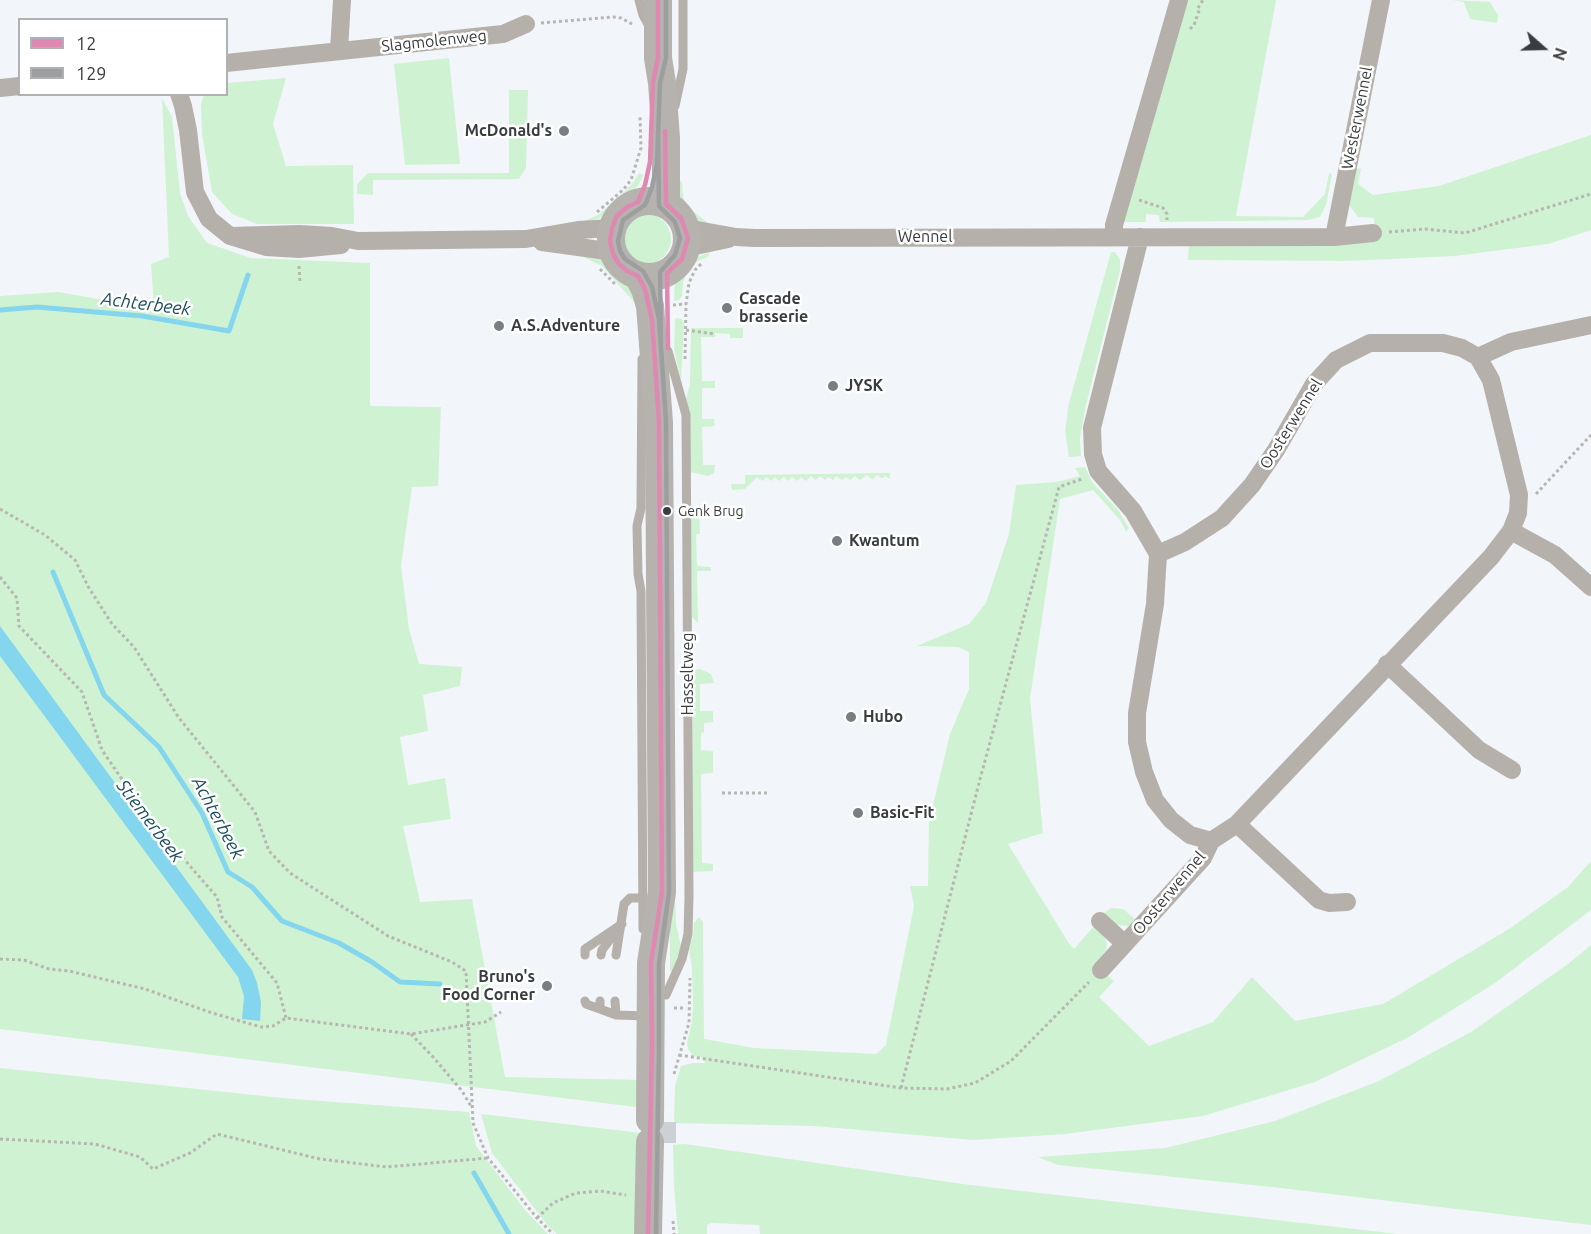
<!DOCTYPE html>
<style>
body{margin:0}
#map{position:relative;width:1591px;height:1234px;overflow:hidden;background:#f2f6fa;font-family:Ubuntu,sans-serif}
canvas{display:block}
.legend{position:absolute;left:18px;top:18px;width:210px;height:78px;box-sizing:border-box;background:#fff;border:2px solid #b0b1b2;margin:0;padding:8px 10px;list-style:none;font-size:18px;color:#3a3d3f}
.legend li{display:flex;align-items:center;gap:12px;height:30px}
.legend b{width:30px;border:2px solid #b0b1b2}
.north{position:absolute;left:1513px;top:18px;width:60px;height:60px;-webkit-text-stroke:4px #fff;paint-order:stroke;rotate:110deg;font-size:16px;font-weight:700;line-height:24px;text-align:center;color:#3a3d3f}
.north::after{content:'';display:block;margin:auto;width:21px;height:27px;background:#3a3d3f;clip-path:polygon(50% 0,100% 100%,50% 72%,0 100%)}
</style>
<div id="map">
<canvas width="1591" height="1234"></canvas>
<ul class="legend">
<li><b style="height:8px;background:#df88b1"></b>12</li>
<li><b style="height:8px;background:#9c9e9f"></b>129</li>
</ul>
<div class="north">N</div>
</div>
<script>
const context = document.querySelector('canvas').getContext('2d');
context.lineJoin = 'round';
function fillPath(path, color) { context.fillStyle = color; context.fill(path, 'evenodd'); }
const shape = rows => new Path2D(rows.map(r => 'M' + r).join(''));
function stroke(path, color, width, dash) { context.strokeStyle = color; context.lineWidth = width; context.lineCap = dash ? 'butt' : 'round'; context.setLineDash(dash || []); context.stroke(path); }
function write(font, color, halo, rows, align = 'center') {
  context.font = font + ' Ubuntu,sans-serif'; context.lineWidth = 5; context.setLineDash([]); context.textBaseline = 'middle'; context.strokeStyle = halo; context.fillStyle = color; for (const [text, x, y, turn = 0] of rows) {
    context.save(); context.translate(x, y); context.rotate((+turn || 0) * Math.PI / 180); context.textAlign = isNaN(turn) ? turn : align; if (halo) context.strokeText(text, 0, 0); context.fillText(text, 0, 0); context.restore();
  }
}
fillPath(shape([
 [1184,0,1276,0,1236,216,1303,217,1325,194,1329,173,1332,174,1326,205,1320,217,1308,220,1160,222,1159,215,1146,214,1146,222,1122,222],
 [1452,0,1490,2,1498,15,1497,23,1470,19,1464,2],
 [449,58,460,164,405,165,394,64],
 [286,78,273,124,286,166,353,165,354,224,257,224,232,214,212,192,202,134,201,104,204,95,226,94,227,83],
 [509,90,528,90,526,168,519,179,373,180,373,195,357,194,357,184,368,173,509,173],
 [162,98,172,117,180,193,188,216,207,243,251,258,370,263,370,406,441,407,438,486,412,487,401,566,409,629,419,664,462,667,460,686,423,695,428,731,400,737,408,785,445,778,451,819,403,826,420,902,472,899,505,1077,643,1080,644,1108,0,1029,0,296,58,292,104,300,154,306,151,264,169,257],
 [1591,135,1591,230,1548,244,1455,256,1346,261,1188,260,1189,245,1375,239,1374,218,1358,217,1349,205,1356,168,1361,169,1358,184,1373,195,1439,186],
 [639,173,643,175,639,184,633,191,612,204,600,218,582,224,584,221,598,215,624,192,633,183],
 [679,179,682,182,683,196,687,206,709,224,699,224,689,217,682,208,676,197],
 '621 239a25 25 0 1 1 50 0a25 25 0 1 1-50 0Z',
 [710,252,708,257,698,261,687,272,683,283,682,296,679,300,674,301,675,281,680,273,691,260],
 [1111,252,1115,252,1120,260,1120,270,1086,405,1080,438,1081,456,1069,457,1065,431,1069,403],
 [581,253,600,259,617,277,627,283,633,289,634,302,602,266,583,257],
 [678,318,682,319,684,324,681,381,674,349,675,319],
 [691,328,743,328,743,338,730,338,730,334,715,333,715,337,701,337,702,381,715,381,715,388,702,388,702,419,714,419,715,426,702,427,703,465,715,465,714,473,708,476,690,472,686,399,690,385],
 [1085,467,1092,482,1118,510,1129,528,1126,532,1120,520,1093,490,1060,499,1030,698,1043,833,1008,844,1068,942,1074,949,1094,926,1104,935,1107,944,1106,950,1095,965,1114,981,1099,997,1149,1046,1213,1022,1252,977,1295,1021,1383,1004,1509,929,1568,887,1591,861,1591,910,1495,983,1409,1037,1315,1082,1203,1116,1065,1134,973,1140,814,1126,674,1123,675,1086,681,1066,693,1063,705,1063,705,1058,693,1056,688,1049,687,1043,692,1021,693,1006,692,968,689,949,693,936,694,923,699,917,703,922,704,1039,754,1048,876,1054,886,1045,914,906,910,886,928,886,929,822,950,734,969,689,969,652,958,647,917,646,969,624,986,603,1009,534,1016,485,1056,482,1080,476,1075,468],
 [890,473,890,479,885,476,882,478,877,475,872,479,867,475,860,480,855,476,850,480,846,477,842,480,836,476,833,480,828,477,825,480,820,476,816,480,811,476,806,481,801,477,797,481,792,477,788,481,784,477,779,481,775,477,771,481,766,477,763,481,757,477,745,489,732,490,731,484,745,484,745,475],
 [699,508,700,534,696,534,697,566,711,567,711,571,697,571,698,623,692,617,690,512],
 [700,669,711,674,714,683,700,684,700,711,713,711,713,722,704,723,704,732,701,733,701,750,713,751,713,773,701,774,702,863,713,864,713,871,693,872,693,670],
 [670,894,675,894,676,924,681,947,678,961,672,972,670,971],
 [1111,908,1123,909,1136,920,1129,926,1117,925,1103,914],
 [1591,945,1591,1225,1272,1187,1058,1165,1038,1157,1165,1148,1275,1121,1379,1081,1471,1032,1568,964],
 [0,1068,282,1098,469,1112,476,1146,525,1210,548,1234,0,1234],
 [481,1114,641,1133,643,1234,557,1234,548,1226,492,1153],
 [685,1144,970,1185,1398,1234,760,1234,759,1225,711,1223,707,1225,707,1234,678,1234,674,1185,673,1145]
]), '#cff2d2');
fillPath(shape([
 [0,626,252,970,257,983,261,1002,260,1021,242,1019,244,996,238,977,0,656]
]), '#83d6ee');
stroke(shape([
 [0,310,37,307,142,316,229,331,248,275],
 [53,572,104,695,159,747,202,813,228,872,252,887,282,921,339,943,372,962,400,982,440,984],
 [474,1173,509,1234]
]), '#83d6ee', 5);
stroke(shape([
 [662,1122,662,1143]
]), '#cdd1d5', 28, [28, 14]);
stroke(shape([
 [1198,8,1203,0],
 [541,23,613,17,621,18,632,24],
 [1190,29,1194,25,1200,8],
 [1139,200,1163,208,1167,214,1167,220],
 [597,212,623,190,631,180,641,148,640,115],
 [1389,232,1425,229,1465,233,1591,194],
 [299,266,300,283],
 [600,269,617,286],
 [673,305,686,304],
 [686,330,715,334],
 [685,359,686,304,689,283,695,270,703,262],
 [1536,494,1591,435],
 [0,509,45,535,75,560,89,588,112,624,134,647,179,718,255,812,269,851,290,873,388,936,452,962,466,971,473,1123,488,1158,537,1218,553,1234],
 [0,577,17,598,19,626,82,692,102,750,149,819,217,897,222,917,277,983,286,1018],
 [722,793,768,793],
 [0,959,24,960,49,969,69,971,145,989,212,1013,261,1027,273,1026,286,1018,411,1034,485,1022,501,1012],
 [674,1008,684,1008],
 [411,1034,434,1058,462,1091,472,1108],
 [679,1055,901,1088,947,1089,975,1083,1011,1061,1089,982],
 [674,1074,689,1023,690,978],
 [901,1088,979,783,1059,487,1082,479],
 [0,1139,95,1144,140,1157,153,1169,190,1153,217,1134,320,1159,387,1167,488,1158],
 [537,1218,553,1203,576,1193,600,1191,626,1195],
 [673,1221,674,1234]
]), '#b8b5b3', 3, [3, 3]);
stroke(shape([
 [639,0,643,15,649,26],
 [675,106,683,69,683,0],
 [642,359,641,508,637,526,638,574,641,591,643,929],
 [585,955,585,949,622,924],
 [601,955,602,950,615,933],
 [616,955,624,904,630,898,643,898],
 [666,995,682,959,688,934,689,896,686,415,668,351],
 [585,1001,586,1004,600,1009],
 [600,1001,600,1009,616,1015],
 [615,1001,616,1015,648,1016]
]), '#b6b0aa', 9);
stroke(shape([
 [339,50,342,0],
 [226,63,503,34,526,24],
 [0,88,20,86],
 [179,94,183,106,188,130,195,192,209,219,230,236,266,247,299,249,341,245],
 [686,228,736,237,754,238,1334,237,1373,233],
 [230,236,299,234,332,236,358,241,526,239,578,230,612,228],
 [1114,236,1114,225,1179,0],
 [1140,237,1092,428,1093,454,1098,471,1133,511,1158,554,1155,604,1137,713,1137,742,1144,772,1155,800,1171,820,1190,835,1211,841,1237,824,1491,557,1511,531,1518,513,1519,495,1491,380,1478,357,1462,348,1443,343,1370,343,1336,360,1314,384,1276,450,1252,485,1222,518,1185,542,1158,554],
 [1334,237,1381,0],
 [542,242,600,250,613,254],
 [686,248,728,239],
 [1478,357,1511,342,1591,325],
 [1511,531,1555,555,1591,587],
 [1387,664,1479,750,1512,770],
 [1237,824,1319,900,1329,903,1347,902],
 [1100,921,1125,944],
 [1101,970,1203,858,1211,841]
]), '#b6b0aa', 18);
stroke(shape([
 [658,0,658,58,662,83,666,138,666,204],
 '611 239a38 38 0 1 1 76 0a38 38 0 1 1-76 0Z',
 [638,276,645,289,650,306,659,422,662,892,651,963,650,1120],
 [648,1234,650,1142]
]), '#b6b3ae', 28);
stroke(shape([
 [665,131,666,204,681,218,688,238,682,259,667,273,668,348],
 [648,1234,652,1046,651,963,662,892,659,422,652,320,645,289,638,276,627,271,619,264,613,254,610,241,612,228,617,216,627,207,638,202,645,185,650,162,653,82,658,58,658,0]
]), '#df88b1', 4.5);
stroke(shape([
 [658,131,659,206,675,222,680,238,675,255,660,272,661,348],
 [656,1234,659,1046,659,964,669,892,666,421,659,319,652,287,643,271,625,259,620,251,618,241,623,220,645,205,652,187,657,164,660,83,666,58,666,0]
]), '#9c9e9f', 4.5);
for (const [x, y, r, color] of [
 [564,131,6,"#7a7e80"],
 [727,308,6,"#7a7e80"],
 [499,326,6,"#7a7e80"],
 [833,386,6,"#7a7e80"],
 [667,511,5,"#3a3d3f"],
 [837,541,6,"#7a7e80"],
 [851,717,6,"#7a7e80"],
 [858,813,6,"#7a7e80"],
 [547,986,6,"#7a7e80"]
]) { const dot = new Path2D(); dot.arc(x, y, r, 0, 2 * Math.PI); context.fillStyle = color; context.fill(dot); stroke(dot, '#fff', 2); }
write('14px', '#3a3d3f', '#fff', [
 ["Genk Brug",678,511]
], 'left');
write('16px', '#3a3d3f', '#fff', [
 ["Slagmolenweg",434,41,-6],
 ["Westerwennel",1357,118,-79],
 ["Wennel",925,237],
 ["Oosterwennel",1291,424,-58],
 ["Hasseltweg",688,674,-90],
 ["Oosterwennel",1169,893,-50]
]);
write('bold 16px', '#3a3d3f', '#fff', [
 ["McDonald's",552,131,"right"],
 ["Cascade",739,299],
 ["brasserie",739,317],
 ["A.S.Adventure",511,326],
 ["JYSK",845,386],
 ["Kwantum",849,541],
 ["Hubo",863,717],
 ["Basic-Fit",870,813],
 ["Bruno's",535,977,"right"],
 ["Food Corner",535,995,"right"]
], 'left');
write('italic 18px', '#1c4e5c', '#fff', [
 ["Achterbeek",146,304,7],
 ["Achterbeek",218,818,62],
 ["Stiemerbeek",150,821,53]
]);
</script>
